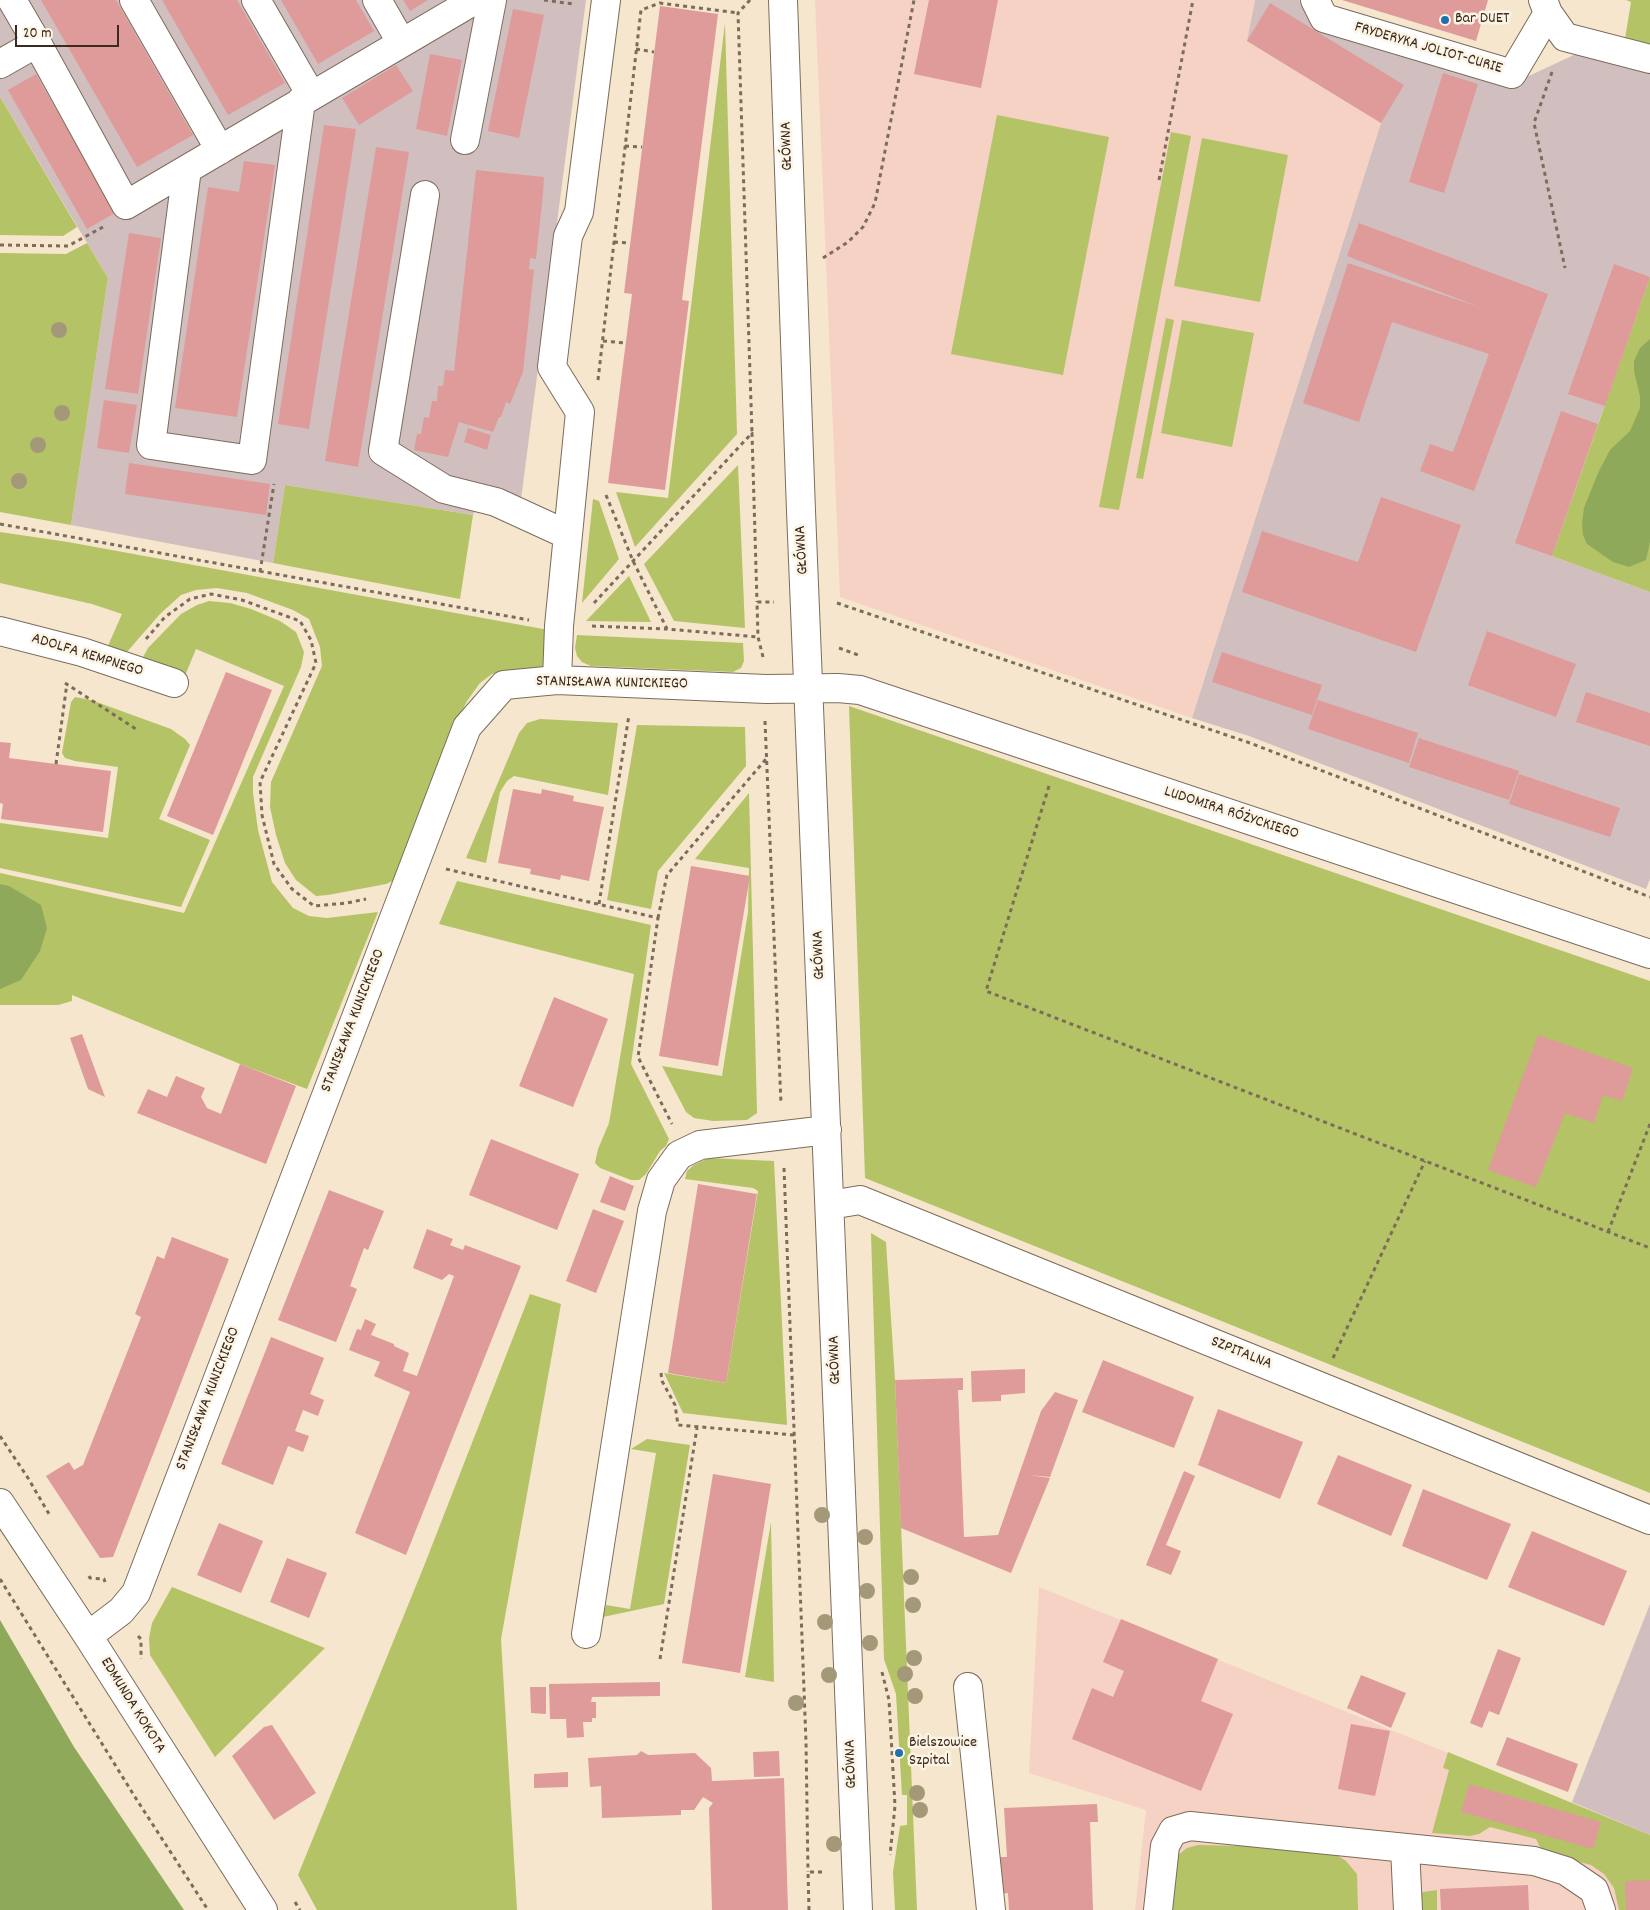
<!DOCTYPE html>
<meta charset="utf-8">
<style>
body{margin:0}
#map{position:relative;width:1650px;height:1910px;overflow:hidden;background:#f6e6cd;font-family:Dekko,sans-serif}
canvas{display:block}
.scale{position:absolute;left:15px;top:25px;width:104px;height:22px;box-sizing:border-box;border:2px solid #3b2a1e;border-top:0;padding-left:6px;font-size:15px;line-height:18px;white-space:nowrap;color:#3b2a1e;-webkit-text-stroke:4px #fcf5e5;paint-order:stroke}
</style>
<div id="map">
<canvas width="1650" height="1910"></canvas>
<div class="scale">20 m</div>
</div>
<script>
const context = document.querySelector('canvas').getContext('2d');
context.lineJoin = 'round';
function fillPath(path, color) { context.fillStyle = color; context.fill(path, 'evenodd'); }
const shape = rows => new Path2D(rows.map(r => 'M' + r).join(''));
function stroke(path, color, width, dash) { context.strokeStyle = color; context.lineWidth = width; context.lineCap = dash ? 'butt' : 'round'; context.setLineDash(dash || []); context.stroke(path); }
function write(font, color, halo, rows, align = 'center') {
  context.font = font + ' Dekko,sans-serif'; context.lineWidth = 5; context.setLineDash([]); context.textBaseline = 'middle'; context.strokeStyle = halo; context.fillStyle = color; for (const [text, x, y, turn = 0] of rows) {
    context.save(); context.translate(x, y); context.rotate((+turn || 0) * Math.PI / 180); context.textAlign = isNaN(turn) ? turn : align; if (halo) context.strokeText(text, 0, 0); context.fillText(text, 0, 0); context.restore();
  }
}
fillPath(shape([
 [815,0,1255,0,1247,41,1381,123,1192,718,840,597],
 [1039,1587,1650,1835,1650,1910,1135,1910,1146,1810,1029,1773]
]), '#f6d2c5');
fillPath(shape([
 [0,0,586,0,520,507,477,507,473,515,285,485,273,563,71,525,108,278,0,97],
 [1255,0,1299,0,1318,30,1516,82,1578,53,1650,68,1650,276,1552,556,1650,592,1650,879,1646,889,1249,736,1192,718,1381,123,1247,41],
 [1650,1604,1650,1835,1572,1802]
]), '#d1bfbf');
fillPath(shape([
 [1626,0,1650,0,1650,52,1624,45,1631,2],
 [725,23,737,434,635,547,616,492,668,498],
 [0,97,77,227,63,236,0,235],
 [997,115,1109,137,1063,375,951,354],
 [1171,132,1191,136,1119,510,1099,507],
 [1202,138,1288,155,1260,302,1174,286],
 [87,243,108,278,71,525,0,512,0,253,66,254],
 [1650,277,1650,592,1552,556],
 [1166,318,1174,320,1143,479,1136,478],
 [1182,320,1254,333,1232,447,1161,433],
 [738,465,745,628,674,621,644,564],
 [285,485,473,515,460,599,273,563],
 [593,499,599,501,619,559,582,603],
 [0,532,68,542,554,631,551,675,508,671,492,674,480,683,467,701,458,719,395,880,386,884,328,895,316,896,296,880,285,863,276,835,270,807,271,782,322,666,320,647,309,619,293,610,247,593,217,588,196,590,181,595,160,614,126,653,107,648,122,614,92,604,0,583],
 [629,576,651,622,586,621],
 [209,601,230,603,251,609,280,621,296,632,304,652,301,667,253,777,253,793,258,830,272,882,293,908,309,916,327,918,378,912,307,1089,240,1064,72,995,72,1001,58,1005,0,1005,0,873,184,913,284,686,196,649,184,678,140,663,148,648,181,614,197,605],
 [577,635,743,643,744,661,741,668,733,672,591,666,582,662,577,656,575,648],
 [75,697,91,700,171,729,185,739,190,745,159,819,210,840,181,907,0,868,0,823,108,838,118,767,75,761,65,758,62,753,71,702],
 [849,706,1650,981,1650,1493,865,1178],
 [540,719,618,723,608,795,514,776,507,781,500,792,486,863,466,858,519,733,527,723],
 [637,725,745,727,746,766,658,871,651,909,607,900],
 [749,793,757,1113,747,1120,713,1121,694,1118,686,1112,662,1066,722,1076,748,912,749,868,695,859],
 [457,881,651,925,631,1064,669,1139,666,1146,660,1151,646,1174,639,1180,631,1180,600,1168,595,1163,598,1149,609,1123,634,974,439,924],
 [708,1158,774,1161,787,1425,683,1413,664,1373,726,1383,758,1191,753,1188,685,1179,687,1171,694,1165],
 [871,1233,886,1242,895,1380,917,1910,895,1910,893,1872,900,1826,907,1825,907,1795,902,1795,896,1694,884,1659],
 [530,1294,561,1304,501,1639,517,1910,317,1910,298,1875,424,1566],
 [647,1439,690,1445,664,1604,603,1617,606,1605,630,1609,656,1453,631,1449],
 [771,1522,774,1682,745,1677],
 [172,1587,325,1648,215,1757,150,1655,149,1638,152,1623],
 [1448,1752,1650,1835,1650,1910,1619,1910,1614,1888,1604,1874,1591,1865,1549,1854,1541,1849,1536,1839,1490,1827,1479,1834,1470,1836,1432,1833,1449,1770,1443,1768],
 [1198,1845,1326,1848,1346,1861,1357,1874,1358,1910,1169,1910,1177,1856,1187,1848],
 [1437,1890,1437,1910,1419,1910,1419,1897,1423,1892]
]), '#b4c365');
fillPath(shape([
 [1650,339,1650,542,1646,560,1629,567,1613,562,1587,544,1583,535,1582,523,1584,508,1598,473,1610,450,1630,431,1640,408,1640,396,1634,371,1634,361,1640,348],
 [0,884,9,886,41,905,47,928,40,951,21,980,0,989],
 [0,1620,74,1747,184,1910,0,1910]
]), '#8fa95a');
fillPath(shape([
 [41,0,116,0,193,135,137,167],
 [162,0,237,0,285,83,228,115],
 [281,0,356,0,374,31,318,64],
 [403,0,428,0,410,11],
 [929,0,998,0,981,88,914,74],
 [1342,0,1488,0,1476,41],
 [1270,3,1404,85,1381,123,1247,41],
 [660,6,718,14,682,300,689,301,665,490,608,483,632,294,624,293],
 [513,9,544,15,519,138,488,131],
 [430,54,462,60,447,136,416,129],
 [396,65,413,91,359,125,342,98],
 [1443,73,1478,84,1444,193,1409,182],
 [36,74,115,213,87,229,8,90],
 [324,125,356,129,309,429,278,424],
 [376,147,409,152,358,467,325,461],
 [244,161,275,165,237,417,175,408,208,187,239,192],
 [476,170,544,177,543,194,536,259,530,258,529,269,534,270,523,372,510,404,506,402,501,417,499,417,493,432,459,422,448,457,414,450,417,434,421,434,424,417,429,418,432,401,437,401,438,386,443,386,445,370,454,371],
 [1359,223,1548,294,1474,491,1420,471,1430,444,1453,452,1489,354,1392,322,1359,422,1303,403,1348,263,1482,308,1347,256],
 [129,233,161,238,138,394,105,389],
 [1614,264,1650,277,1605,406,1568,394],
 [104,400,137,405,129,453,97,448],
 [1561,411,1598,424,1552,556,1515,543],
 [468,428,491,435,487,450,464,442],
 [129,463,270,484,266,515,125,494],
 [1381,497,1461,525,1416,652,1242,592,1262,531,1358,562],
 [1487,631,1576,664,1556,717,1468,685],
 [1222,652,1322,685,1312,715,1212,682],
 [226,672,272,690,213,835,167,816],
 [1586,692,1650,713,1650,746,1576,722],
 [1318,700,1418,733,1409,763,1308,729],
 [1419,738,1519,771,1509,800,1409,767],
 [0,742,11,743,9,758,111,771,103,832,1,819,3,804,0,803],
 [1519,774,1620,808,1610,837,1509,804],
 [513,789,541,794,542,789,574,796,573,801,604,807,589,881,561,875,560,880,530,874,531,869,498,863],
 [691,866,750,876,718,1066,659,1056],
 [554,997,608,1019,573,1107,519,1086],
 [82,1034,105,1097,88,1089,70,1038],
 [1538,1035,1633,1068,1622,1101,1603,1095,1594,1123,1565,1113,1536,1187,1488,1170],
 [240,1064,296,1086,266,1164,137,1113,148,1089,167,1097,176,1076,205,1088,201,1097,207,1108,221,1114],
 [491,1139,579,1174,557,1230,469,1195],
 [610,1176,634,1186,625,1211,600,1202],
 [698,1184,757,1194,726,1383,668,1373],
 [329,1190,384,1211,368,1250,364,1248,350,1286,357,1289,336,1342,278,1320],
 [593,1209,624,1221,596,1293,566,1281],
 [427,1229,453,1239,450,1245,463,1250,465,1245,521,1266,406,1555,355,1533,410,1392,374,1376,380,1362,349,1350,357,1329,361,1330,365,1319,376,1324,371,1335,394,1344,394,1346,409,1353,403,1371,417,1376,454,1276,449,1274,442,1280,413,1268],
 [172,1237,229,1259,113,1557,100,1558,46,1476,69,1462,74,1470,83,1465,141,1317,135,1314,157,1256,164,1259],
 [271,1337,324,1358,310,1394,324,1400,318,1416,303,1410,295,1431,309,1436,303,1452,288,1446,273,1485,221,1464],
 [1103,1360,1194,1397,1174,1448,1082,1412],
 [1025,1369,1025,1393,1001,1395,1001,1401,972,1402,971,1371],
 [963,1378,963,1390,958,1390,964,1537,998,1535,1041,1411,1055,1392,1078,1400,1050,1477,1029,1475,1050,1478,1011,1573,901,1528,895,1380],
 [1218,1409,1303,1442,1280,1499,1198,1465],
 [1338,1455,1412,1485,1391,1536,1317,1504],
 [1184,1471,1195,1476,1166,1545,1181,1551,1171,1575,1146,1565],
 [713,1474,771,1484,740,1673,682,1663],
 [1423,1489,1511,1524,1487,1580,1402,1546],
 [219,1523,263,1541,241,1593,197,1575],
 [1532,1531,1627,1571,1604,1626,1508,1587],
 [287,1558,327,1573,309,1618,270,1602],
 [1121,1619,1218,1659,1201,1701,1233,1714,1201,1791,1072,1739,1092,1688,1113,1697,1124,1671,1103,1662],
 [1498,1649,1521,1658,1499,1715,1489,1711,1482,1728,1470,1723],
 [1361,1675,1406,1693,1391,1728,1347,1708],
 [660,1682,660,1696,592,1697,591,1702,596,1702,596,1718,592,1718,592,1722,583,1722,584,1737,567,1738,566,1719,550,1719,549,1684],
 [530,1687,546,1687,546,1714,531,1713],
 [1351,1724,1390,1731,1375,1796,1338,1789],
 [272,1725,316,1793,274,1820,232,1756,264,1727],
 [1507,1737,1578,1764,1568,1792,1496,1765],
 [641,1751,648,1755,695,1753,711,1768,712,1781,784,1778,788,1910,712,1910,709,1808,713,1803,703,1797,694,1810,681,1810,681,1815,602,1818,601,1786,590,1787,588,1758,637,1755],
 [779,1751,780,1776,754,1777,753,1752],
 [568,1772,568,1787,534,1788,534,1774],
 [1469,1784,1601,1822,1593,1849,1461,1812],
 [1097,1804,1098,1822,1090,1822,1093,1910,1009,1910,1008,1893,1000,1894,998,1857,1007,1857,1004,1808],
 [1650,1880,1650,1910,1626,1910,1625,1881],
 [1528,1885,1529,1910,1441,1910,1440,1889]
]), '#de9b99');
const minor = shape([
 [134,0,220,150],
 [256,0,311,95],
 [377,0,401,42],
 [783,0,801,511,858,1910],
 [1315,0,1324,18,1512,74,1548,13],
 [1543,0,1548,13,1565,37,1650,59],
 [37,43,126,205,475,0],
 [0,64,37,43,12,0],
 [465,140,492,0],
 [187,169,151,445,252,460,301,101],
 [425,195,383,451,444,489,496,502,568,535],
 [0,631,82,652,174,683],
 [557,680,559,626,580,412,552,367,568,236,579,212,606,0],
 [830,1205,860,1200,1650,1520],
 [0,1503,88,1636,263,1910],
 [586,1634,652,1211,661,1180,679,1155,700,1145,827,1130],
 [88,1636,121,1611,136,1593,467,727,504,685,557,680,766,689,838,688,860,690,1650,954],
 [968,1687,991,1910],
 [1405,1848,1408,1910],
 [1158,1910,1165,1846,1173,1831,1190,1826,1534,1861,1566,1871,1594,1890,1601,1910]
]);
stroke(minor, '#7c6c5b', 30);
stroke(shape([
 [544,0,573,4],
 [750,0,738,13,752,433],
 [636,49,654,52],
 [1552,72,1534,123,1565,268],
 [625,146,642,147],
 [1159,180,1193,0],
 [614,242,630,243],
 [0,245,68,246,103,227],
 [823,258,848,242,863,227,875,203,914,0],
 [603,341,625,343],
 [598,380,641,10,660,3,738,13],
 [606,495,633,561,667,629,758,637],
 [0,524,529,620],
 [260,572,274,484],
 [594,603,752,433,757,602],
 [837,603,1250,743,1650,897],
 [592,626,667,629],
 [146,639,165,617,190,599,211,594,242,600,300,621,311,640,316,663,260,782,262,815,274,864,292,889,314,906,347,903,366,899],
 [839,648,861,656],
 [763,657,758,637,757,602,774,602],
 [65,683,136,729],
 [765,721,781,1104],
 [56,764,67,683],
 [1049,786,986,991,1650,1248],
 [446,869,658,918,638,1057,672,1124],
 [599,904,629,715],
 [658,918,667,875,766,759],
 [784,1168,806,1742,808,1872],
 [1608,1232,1650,1124],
 [1333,1358,1425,1161],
 [661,1373,662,1381,675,1405,678,1425,794,1435],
 [0,1436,28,1478,49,1514],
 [89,1576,90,1578,104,1579,105,1582],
 [0,1579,135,1797,208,1910],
 [138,1636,141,1639,141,1659],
 [660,1659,697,1428],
 [882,1672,889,1700,895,1806,890,1855],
 [295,1902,300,1910],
 [809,1910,808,1872,824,1872]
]), '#7c6c5b', 3, [4, 4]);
stroke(minor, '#fff', 28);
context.fillStyle = '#a39878';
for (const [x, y] of [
 [59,330],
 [62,413],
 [38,445],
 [19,481],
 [822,1515],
 [865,1537],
 [911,1577],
 [867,1591],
 [913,1605],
 [825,1622],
 [870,1643],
 [914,1658],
 [905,1674],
 [829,1675],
 [915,1696],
 [796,1703],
 [917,1793],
 [920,1810],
 [834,1844]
]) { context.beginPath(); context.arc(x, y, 8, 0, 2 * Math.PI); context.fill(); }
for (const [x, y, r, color] of [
 [1445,20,5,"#1f6fb2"],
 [899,1753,5,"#1f6fb2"]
]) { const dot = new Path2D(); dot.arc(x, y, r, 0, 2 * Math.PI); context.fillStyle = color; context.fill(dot); stroke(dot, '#fcf5e5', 2); }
write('16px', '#3b2a1e', '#fcf5e5', [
 ["Bar DUET",1455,20],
 ["Bielszowice",909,1744],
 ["Szpital",909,1762]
], 'left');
write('16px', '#3b2a1e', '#fcf5e5', [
 ["FRYDERYKA JOLIOT-CURIE",1428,49,16],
 ["GŁÓWNA",788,146,-92],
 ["GŁÓWNA",803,550,-93],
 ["ADOLFA KEMPNEGO",87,656,17],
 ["STANISŁAWA KUNICKIEGO",612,684,1],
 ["LUDOMIRA RÓŻYCKIEGO",1231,814,18],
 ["GŁÓWNA",820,955,-92],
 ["STANISŁAWA KUNICKIEGO",354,1021,-69],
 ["SZPITALNA",1241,1354,22],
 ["GŁÓWNA",836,1360,-92],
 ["STANISŁAWA KUNICKIEGO",209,1399,-69],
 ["EDMUNDA KOKOTA",132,1706,58],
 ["GŁÓWNA",852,1764,-92]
]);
</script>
